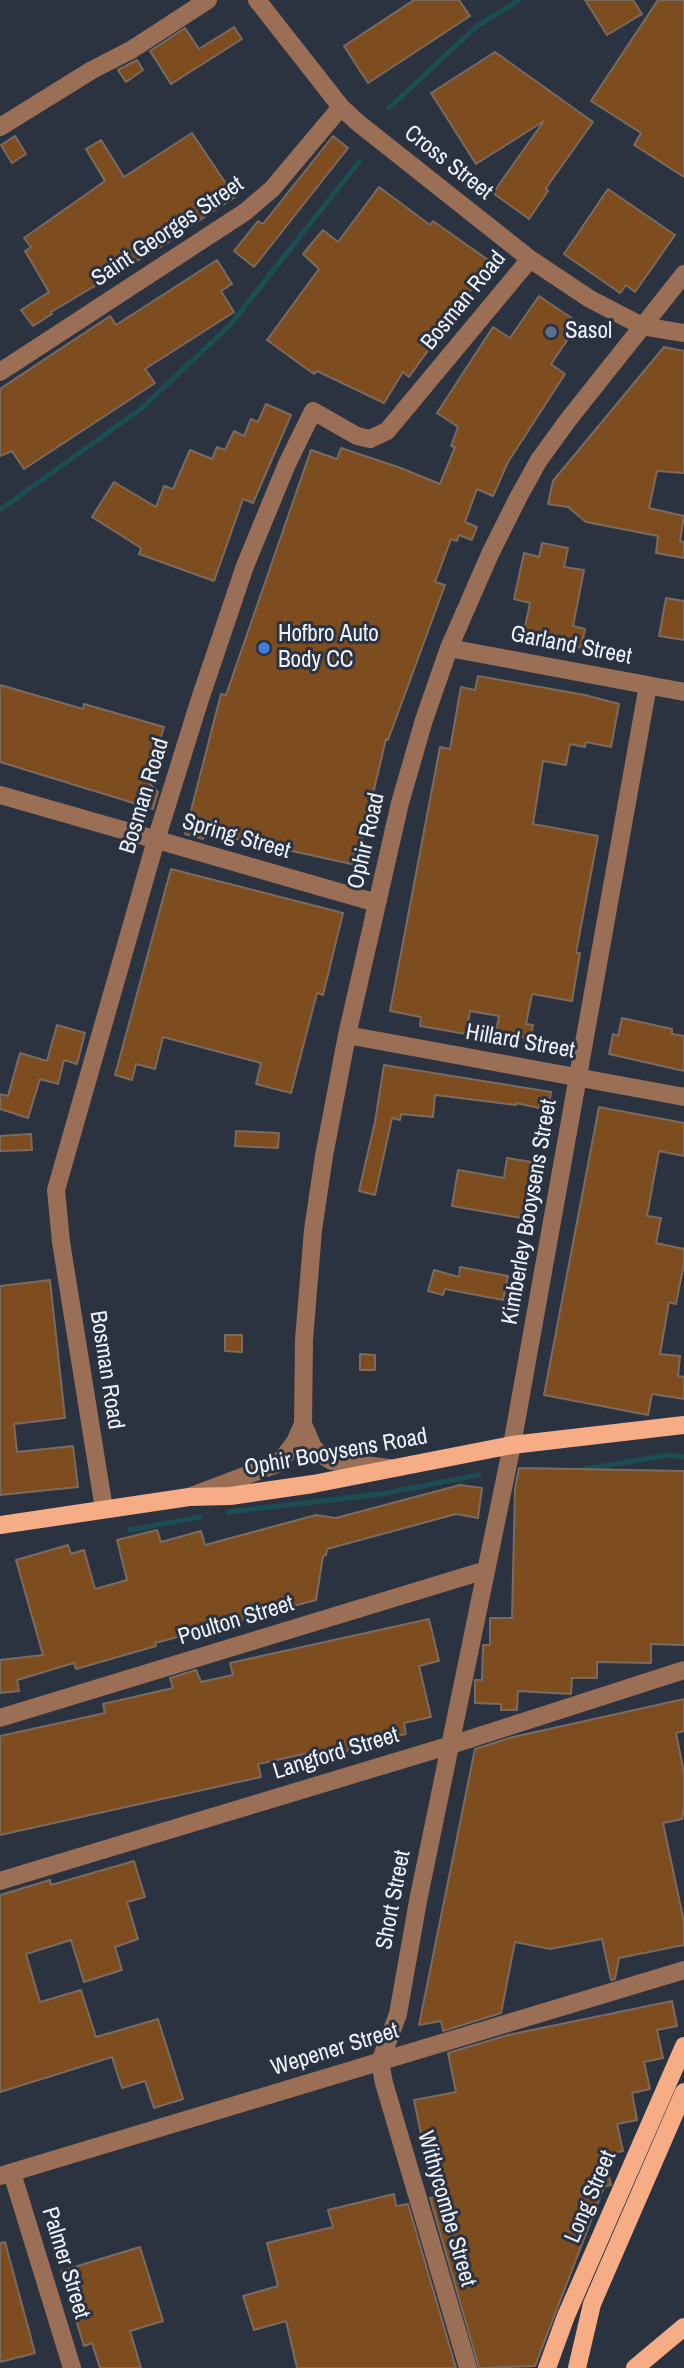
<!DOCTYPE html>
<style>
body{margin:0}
canvas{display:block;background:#2b3341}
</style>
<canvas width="684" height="2368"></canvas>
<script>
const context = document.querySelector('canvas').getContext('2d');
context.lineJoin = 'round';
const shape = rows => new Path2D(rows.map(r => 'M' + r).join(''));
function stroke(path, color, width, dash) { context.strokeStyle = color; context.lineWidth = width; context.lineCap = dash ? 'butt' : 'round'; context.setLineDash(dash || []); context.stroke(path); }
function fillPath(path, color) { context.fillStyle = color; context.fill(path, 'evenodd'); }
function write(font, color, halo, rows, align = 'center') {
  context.font = font + ' "Archivo Narrow",sans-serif'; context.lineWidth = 6; context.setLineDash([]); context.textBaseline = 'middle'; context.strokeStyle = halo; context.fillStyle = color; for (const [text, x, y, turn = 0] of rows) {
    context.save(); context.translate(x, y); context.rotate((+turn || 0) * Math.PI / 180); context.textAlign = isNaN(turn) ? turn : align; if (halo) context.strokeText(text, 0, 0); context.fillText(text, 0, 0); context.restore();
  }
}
stroke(shape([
 [389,108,476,27,519,0],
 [0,510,142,408,230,325,359,162],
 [580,1470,669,1455,684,1457],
 [228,1512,381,1494,479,1475],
 [130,1530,200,1517]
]), '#1c4f53', 5);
const building = shape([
 [414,0,459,0,470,16,368,83,344,46,414,0],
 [585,0,633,0,642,14,607,35,585,0],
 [658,0,684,0,684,177,634,145,641,133,591,101,658,0],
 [234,27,242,39,171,84,150,51,185,28,199,49,234,27],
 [495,52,593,122,546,188,548,191,529,219,493,193,544,121,476,164,431,93,495,52],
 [137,60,143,70,126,82,118,70,137,60],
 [192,133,235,197,197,222,186,213,193,224,167,243,51,312,52,314,33,326,21,310,49,292,25,251,31,247,24,238,105,181,86,149,101,140,124,177,192,133],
 [15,136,26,154,12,163,1,145,15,136],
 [333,136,348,148,254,267,234,251,258,221,263,224,333,136],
 [379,187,430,225,433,221,491,262,409,377,403,372,384,403,317,371,314,374,267,340,319,269,303,254,323,230,338,242,379,187],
 [608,189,675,235,635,292,626,285,620,293,564,254,608,189],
 [217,260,232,284,221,291,234,312,145,369,155,383,24,469,12,451,0,456,0,389,110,316,116,325,217,260],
 [539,296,579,323,551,364,565,374,508,462,493,496,477,489,465,522,477,527,472,540,459,535,457,541,451,539,435,582,445,585,388,740,386,739,356,865,205,832,203,839,185,834,221,694,226,695,311,450,337,459,341,448,398,467,440,484,455,447,451,446,458,427,437,413,493,327,510,338,539,296],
 [664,347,684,351,684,473,657,471,649,508,684,516,680,541,684,542,684,558,656,553,658,536,586,522,568,507,548,504,553,481,664,347],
 [266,404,291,415,253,503,243,499,214,581,139,554,141,548,92,517,114,482,156,507,164,486,173,489,190,450,212,459,217,447,225,450,234,431,244,436,251,419,258,422,266,404],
 [542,543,568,548,564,567,584,570,573,626,585,629,581,648,523,636,530,603,514,599,524,553,539,557,542,543],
 [666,598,684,601,684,640,659,636,666,598],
 [478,676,585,695,619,704,611,747,586,742,585,747,570,744,566,765,543,761,533,824,598,836,576,953,580,953,572,1001,532,994,526,1024,533,1025,530,1039,496,1032,499,1016,470,1011,466,1034,420,1026,421,1017,390,1011,440,747,450,749,461,687,475,690,478,676],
 [0,685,83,709,84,704,164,727,148,782,158,792,153,809,0,762,0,685],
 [171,869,343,913,323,995,317,993,291,1093,256,1084,261,1063,163,1037,155,1069,136,1064,132,1080,115,1075,171,869],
 [622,1018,672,1029,672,1034,684,1036,684,1071,609,1054,613,1034,618,1036,622,1018],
 [57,1025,85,1033,77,1064,64,1060,58,1084,40,1079,28,1118,0,1109,0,1094,8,1096,20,1053,47,1061,57,1025],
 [384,1065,551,1092,548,1110,516,1103,516,1105,435,1095,433,1117,401,1114,400,1120,392,1118,375,1195,359,1191,375,1122,384,1065],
 [599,1107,684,1123,684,1156,659,1151,647,1216,661,1218,656,1243,684,1249,684,1263,676,1304,669,1302,660,1354,680,1356,678,1376,684,1377,684,1399,652,1394,648,1415,544,1395,599,1107],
 [236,1131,279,1133,278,1148,235,1146,236,1131],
 [31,1134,32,1150,0,1151,0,1136,31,1134],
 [507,1158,537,1163,527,1219,452,1206,458,1170,504,1178,507,1158],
 [460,1267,508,1276,503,1300,445,1289,443,1295,428,1291,434,1270,459,1277,460,1267],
 [50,1280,65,1418,14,1424,17,1452,73,1446,78,1487,0,1495,0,1286,50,1280],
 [225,1335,242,1335,242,1352,225,1351,225,1335],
 [360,1354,375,1355,375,1370,360,1370,360,1354],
 [519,1468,684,1471,684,1645,651,1644,651,1663,597,1662,597,1678,572,1678,571,1694,518,1691,517,1710,501,1710,501,1704,475,1703,475,1680,482,1680,483,1645,490,1645,490,1618,512,1618,515,1489,519,1468],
 [460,1485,482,1488,478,1518,456,1514,327,1549,326,1555,323,1556,316,1600,155,1643,156,1646,76,1669,74,1663,17,1680,19,1691,0,1693,0,1660,43,1655,16,1560,68,1545,71,1554,84,1550,95,1589,127,1580,117,1540,157,1530,161,1542,201,1531,205,1545,316,1515,336,1518,460,1485],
 [429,1619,439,1661,419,1666,431,1717,404,1723,406,1734,372,1742,372,1744,329,1756,327,1749,258,1764,261,1777,0,1835,0,1736,105,1713,103,1704,173,1688,170,1678,196,1670,201,1682,233,1675,230,1663,429,1619],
 [684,1699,684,1731,676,1733,684,1773,684,1808,682,1819,663,1823,684,1922,684,1945,619,1958,615,1979,611,1980,602,1939,550,1949,515,1942,501,2013,443,2031,441,2021,419,2025,475,1749,513,1737,684,1699],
 [134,1861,145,1897,127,1902,138,1939,115,1947,122,1970,84,1982,71,1940,26,1954,40,2002,81,1990,96,2037,158,2019,183,2099,154,2108,145,2081,122,2088,112,2057,0,2092,0,1895,50,1880,51,1885,134,1861],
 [672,2001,677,2026,657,2030,663,2058,644,2062,650,2089,632,2093,637,2120,617,2124,623,2151,604,2155,611,2185,604,2187,535,2366,479,2368,430,2198,434,2197,414,2100,456,2092,448,2053,508,2035,672,2001],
 [394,2194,396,2206,408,2204,456,2368,297,2368,286,2321,254,2330,243,2296,278,2286,267,2243,333,2227,328,2210,394,2194],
 [5,2242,35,2353,0,2362,0,2243,5,2242],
 [140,2247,163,2321,130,2331,141,2368,100,2368,92,2343,84,2346,61,2271,140,2247]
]);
fillPath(building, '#7d4c1f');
stroke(building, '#7b6b5f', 2);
stroke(shape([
 [257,0,341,107,357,122,530,259,590,299,642,326,684,333],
 [0,127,92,70,131,50,208,0],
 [0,372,245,212,272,189,341,107],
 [449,648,684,692],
 [0,795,377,903],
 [347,1035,684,1097],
 [389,1468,332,1461,320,1454,313,1447,303,1424,304,1340,313,1230,324,1156,347,1035,400,803,424,720,449,648,490,554,519,496,539,460,568,420,684,274],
 [189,1497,279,1463,295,1442,303,1424],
 [104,1509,61,1242,56,1190,156,840,200,699,245,566,287,464,313,411,357,436,370,439,387,431,530,259],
 [0,1718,486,1570],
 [0,1881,451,1745,684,1670],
 [12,2173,72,2368],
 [0,2176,684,1970],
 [468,2368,384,2083,380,2062,398,2014,418,1901,512,1445,648,685]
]), '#9b6e56', 18);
stroke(shape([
 [0,1525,189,1497,230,1496,313,1484,512,1445,684,1425],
 [547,2368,566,2316,684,2046],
 [577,2368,592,2304,684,2092],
 [635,2368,684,2327]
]), '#f6ad85', 18);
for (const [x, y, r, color] of [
 [551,332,7,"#5c6f8a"],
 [264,648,7,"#3f7fe0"]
]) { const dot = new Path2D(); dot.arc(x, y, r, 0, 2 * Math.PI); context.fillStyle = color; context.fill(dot); stroke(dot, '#2b3341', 2.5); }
write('23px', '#ecf1fa', '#2b3341', [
 ["Cross Street",448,163,38],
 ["Saint Georges Street",168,232,-34],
 ["Bosman Road",464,301,-51],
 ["Garland Street",571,646,11],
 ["Bosman Road",145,796,-73],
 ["Spring Street",236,837,16],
 ["Ophir Road",367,841,-77],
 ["Hillard Street",520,1042,10],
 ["Kimberley Booysens Street",530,1212,-80],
 ["Bosman Road",106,1370,81],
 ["Ophir Booysens Road",336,1453,-10],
 ["Poulton Street",236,1621,-17],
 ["Langford Street",336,1754,-17],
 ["Short Street",394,1900,-79],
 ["Wepener Street",335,2050,-17],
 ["Long Street",591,2197,-67],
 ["Withycombe Street",446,2209,74],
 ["Palmer Street",65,2263,73]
]);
write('23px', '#ecf1fa', '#2b3341', [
 ["Sasol",565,332],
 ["Hofbro Auto",278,635],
 ["Body CC",278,661]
], 'left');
</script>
